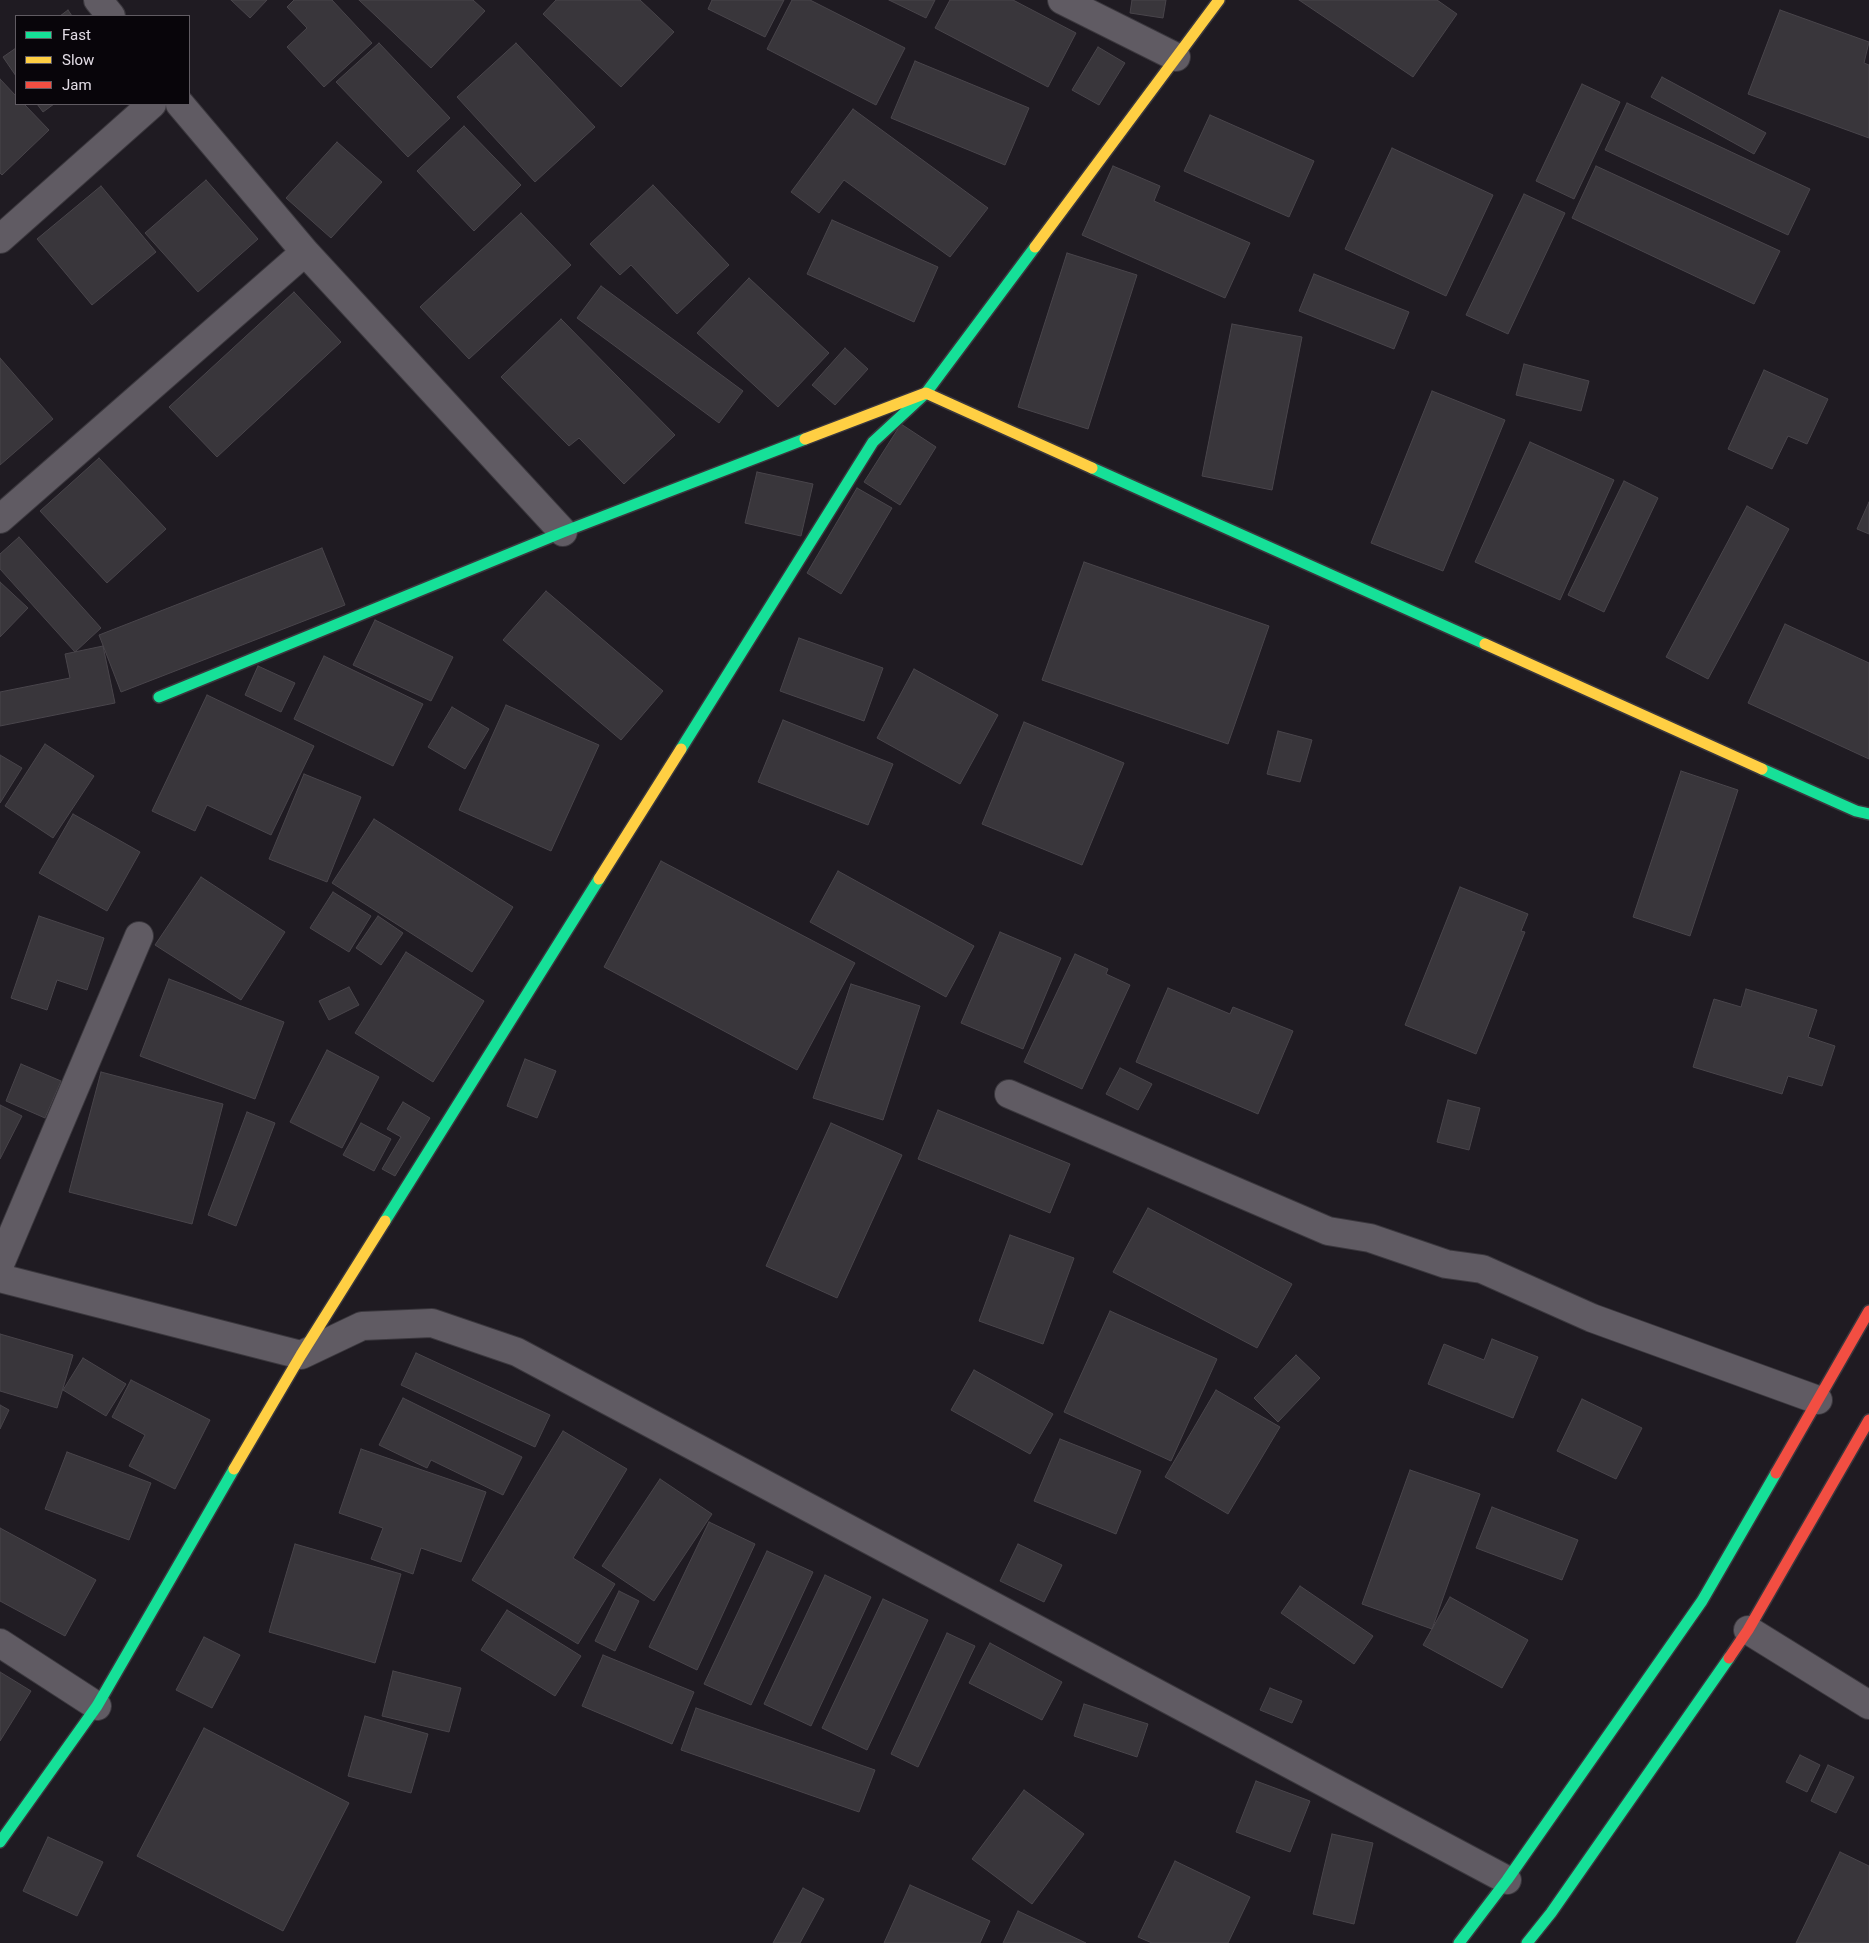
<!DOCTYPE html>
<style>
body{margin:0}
#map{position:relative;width:1869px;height:1943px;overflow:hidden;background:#1f1b22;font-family:Roboto,sans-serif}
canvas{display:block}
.legend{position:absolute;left:15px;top:15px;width:175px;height:90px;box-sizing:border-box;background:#08050a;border:1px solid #605b62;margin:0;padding:6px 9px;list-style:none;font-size:15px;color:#e3dde6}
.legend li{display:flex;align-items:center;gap:10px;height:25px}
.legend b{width:25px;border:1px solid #605b62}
</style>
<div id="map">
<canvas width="1869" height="1943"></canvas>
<ul class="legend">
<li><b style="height:6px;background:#16e098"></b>Fast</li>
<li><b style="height:6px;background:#ffcf43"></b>Slow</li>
<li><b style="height:6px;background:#f24e42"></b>Jam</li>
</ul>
</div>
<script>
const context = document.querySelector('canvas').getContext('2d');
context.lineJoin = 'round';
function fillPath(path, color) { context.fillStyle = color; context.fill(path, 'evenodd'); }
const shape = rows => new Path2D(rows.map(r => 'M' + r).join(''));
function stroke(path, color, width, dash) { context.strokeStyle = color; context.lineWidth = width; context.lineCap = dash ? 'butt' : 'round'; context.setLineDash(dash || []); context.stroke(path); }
const building = shape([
 [231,0,267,0,250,18,231,0],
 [294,0,332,0,372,43,324,87,287,47,307,28,287,7,294,0],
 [359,0,473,0,485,11,431,68,359,0],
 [556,0,640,0,674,32,621,87,543,14,556,0],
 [712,0,784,0,765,37,708,9,712,0],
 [792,0,810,0,905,48,876,105,767,49,792,0],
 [889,0,935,0,926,18,889,0],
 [950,0,1013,0,1076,33,1048,87,935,28,950,0],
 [1132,0,1166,0,1163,18,1130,13,1132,0],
 [1299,0,1437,0,1457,14,1413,77,1299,0],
 [68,10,72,16,60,16,68,10],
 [1780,10,1869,42,1864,63,1869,65,1869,138,1748,94,1780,10],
 [379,43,450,118,408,157,336,82,379,43],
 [516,43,595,127,535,182,457,97,516,43],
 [1098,47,1125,63,1099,105,1072,90,1098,47],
 [16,48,16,76,3,57,16,48],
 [915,61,1029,108,1005,165,891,118,915,61],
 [1662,77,1766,133,1754,154,1651,97,1662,77],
 [0,79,16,96,16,104,24,104,49,130,2,175,0,173,0,79],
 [1582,84,1620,102,1574,199,1536,181,1582,84],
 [1627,103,1810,189,1788,235,1605,150,1627,103],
 [37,104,54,104,43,112,37,104],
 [853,109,988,208,950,257,844,180,819,213,791,192,853,109],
 [1210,115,1314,161,1289,217,1184,171,1210,115],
 [464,126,521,185,474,231,417,171,464,126],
 [337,142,382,182,331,238,286,198,337,142],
 [1392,148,1493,195,1446,296,1345,249,1392,148],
 [1113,166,1160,186,1154,201,1250,243,1225,298,1082,235,1113,166],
 [1596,166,1780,251,1754,304,1572,218,1596,166],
 [206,180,258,239,198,292,145,233,206,180],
 [653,185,729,265,677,314,631,265,620,275,590,244,653,185],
 [101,186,156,252,92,305,37,239,101,186],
 [1524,194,1565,213,1508,334,1466,315,1524,194],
 [521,213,571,265,469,359,420,307,521,213],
 [832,220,938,267,914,322,807,274,832,220],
 [1067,253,1137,275,1088,429,1018,407,1067,253],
 [1314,274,1409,312,1394,349,1299,311,1314,274],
 [749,278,829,353,778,407,697,333,749,278],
 [601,286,743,391,719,423,577,318,601,286],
 [294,292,341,342,217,457,169,407,294,292],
 [561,319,675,435,624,484,579,438,569,446,501,377,561,319],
 [1232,324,1302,337,1272,490,1202,476,1232,324],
 [845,348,868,369,835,405,812,385,845,348],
 [0,358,53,419,0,465,0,358],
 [1524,364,1589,381,1581,411,1516,395,1524,364],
 [1764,370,1828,399,1807,444,1788,436,1772,469,1728,449,1764,370],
 [1432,391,1505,420,1443,571,1371,543,1432,391],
 [901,424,936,447,900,505,864,482,901,424],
 [1530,442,1614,480,1560,600,1475,562,1530,442],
 [99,458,166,529,107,583,40,511,99,458],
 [757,472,813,484,801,536,745,523,757,472],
 [1624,481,1658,498,1604,612,1568,595,1624,481],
 [857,488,892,508,841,594,807,573,857,488],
 [1869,502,1869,534,1857,529,1869,502],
 [1747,506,1789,529,1708,679,1666,657,1747,506],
 [19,537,101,628,75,652,0,569,0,554,19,537],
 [322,548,345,605,121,692,99,635,322,548],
 [1084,562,1269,626,1228,744,1042,680,1084,562],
 [0,582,28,608,0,637,0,582],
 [546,591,663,691,621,740,503,640,546,591],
 [375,620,453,657,431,701,353,665,375,620],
 [1785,624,1869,663,1869,759,1748,703,1785,624],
 [799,638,883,668,864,721,780,691,799,638],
 [103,646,115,703,0,726,0,692,70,678,65,654,103,646],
 [324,656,423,704,393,766,294,719,324,656],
 [258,666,295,683,281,712,245,695,258,666],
 [914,669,998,715,960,784,877,738,914,669],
 [207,695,314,746,271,835,207,805,195,831,152,811,207,695],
 [506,705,599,745,551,851,459,810,506,705],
 [452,707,489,729,465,769,428,747,452,707],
 [783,720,893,764,868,825,758,782,783,720],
 [1024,722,1124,763,1082,865,982,824,1024,722],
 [1278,731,1312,740,1300,782,1267,774,1278,731],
 [45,744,94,776,53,838,5,806,45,744],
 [0,755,22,768,0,803,0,755],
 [1681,771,1738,790,1690,936,1633,917,1681,771],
 [304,774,361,797,327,882,269,859,304,774],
 [73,814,140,852,107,911,39,873,73,814],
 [374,819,513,907,472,972,332,883,374,819],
 [661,861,855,963,797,1070,604,967,661,861],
 [838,871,974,946,946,997,810,922,838,871],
 [201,877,285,932,241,1000,155,945,201,877],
 [1460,887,1528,914,1521,931,1525,932,1476,1054,1405,1025,1460,887],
 [333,892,371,916,349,952,310,928,333,892],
 [39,916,104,938,87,990,57,980,47,1010,11,998,39,916],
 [378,916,403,933,381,965,356,948,378,916],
 [1000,932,1061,958,1023,1049,961,1023,1000,932],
 [406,952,484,1001,433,1082,355,1033,406,952],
 [1075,954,1108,969,1106,974,1130,985,1082,1089,1024,1062,1075,954],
 [169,979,284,1022,255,1099,140,1056,169,979],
 [851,984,920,1006,883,1120,813,1098,851,984],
 [349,987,359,1005,329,1020,319,1001,349,987],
 [1168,988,1230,1014,1233,1007,1293,1031,1258,1114,1136,1062,1168,988],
 [1746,989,1817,1010,1808,1037,1835,1046,1822,1086,1788,1076,1782,1094,1693,1067,1714,999,1741,1007,1746,989],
 [327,1050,379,1077,342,1148,290,1122,327,1050],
 [525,1059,556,1071,537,1118,507,1106,525,1059],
 [21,1064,61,1081,45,1118,6,1101,21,1064],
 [1120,1068,1152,1084,1138,1110,1106,1094,1120,1068],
 [101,1072,223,1104,192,1224,69,1192,101,1072],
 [1448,1100,1480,1108,1469,1150,1437,1142,1448,1100],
 [403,1102,430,1118,395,1176,382,1169,401,1137,387,1129,403,1102],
 [0,1105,22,1116,0,1159,0,1105],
 [938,1110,1070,1164,1050,1213,918,1159,938,1110],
 [247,1112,275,1123,236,1226,208,1215,247,1112],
 [361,1123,391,1139,374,1171,343,1155,361,1123],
 [831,1123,902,1155,837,1298,766,1266,831,1123],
 [1148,1208,1292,1284,1257,1348,1113,1272,1148,1208],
 [1010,1235,1074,1258,1043,1344,979,1321,1010,1235],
 [1110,1311,1217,1359,1171,1461,1064,1412,1110,1311],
 [0,1334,73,1355,57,1408,0,1391,0,1334],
 [1492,1339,1538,1357,1513,1418,1428,1384,1444,1344,1484,1360,1492,1339],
 [416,1353,550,1415,535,1447,401,1385,416,1353],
 [1296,1355,1320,1378,1278,1422,1254,1398,1296,1355],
 [83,1358,126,1384,106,1416,63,1390,83,1358],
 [974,1370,1053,1414,1030,1454,951,1410,974,1370],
 [131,1380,210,1420,175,1489,129,1466,145,1435,112,1417,131,1380],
 [1216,1390,1280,1427,1228,1514,1165,1477,1216,1390],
 [403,1398,522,1457,503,1495,431,1460,427,1468,379,1445,403,1398],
 [1582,1399,1642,1428,1616,1479,1557,1451,1582,1399],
 [0,1405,9,1410,0,1429,0,1405],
 [563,1431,627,1469,573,1558,615,1584,578,1644,472,1580,563,1431],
 [1060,1439,1141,1471,1116,1534,1034,1501,1060,1439],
 [361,1449,486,1492,461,1562,421,1548,413,1574,371,1559,383,1528,339,1513,361,1449],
 [67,1452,151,1483,129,1540,45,1509,67,1452],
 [1410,1470,1480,1494,1432,1629,1362,1604,1410,1470],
 [660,1479,712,1514,654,1601,602,1566,660,1479],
 [1492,1507,1578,1540,1562,1580,1476,1548,1492,1507],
 [709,1522,755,1544,697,1670,649,1647,709,1522],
 [0,1528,96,1580,65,1636,0,1601,0,1528],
 [295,1544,401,1574,375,1663,269,1632,295,1544],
 [1018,1544,1062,1565,1044,1602,1000,1581,1018,1544],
 [767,1551,813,1572,751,1705,704,1684,767,1551],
 [825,1575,871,1597,811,1726,764,1704,825,1575],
 [1300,1586,1373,1636,1354,1664,1281,1613,1300,1586],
 [619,1591,639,1601,615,1651,595,1641,619,1591],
 [1450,1597,1528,1640,1502,1688,1423,1645,1450,1597],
 [883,1599,928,1620,867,1750,822,1728,883,1599],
 [507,1610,581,1656,555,1696,481,1650,507,1610],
 [947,1633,975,1646,918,1767,891,1754,947,1633],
 [204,1637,240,1655,212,1708,176,1690,204,1637],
 [990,1643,1062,1682,1042,1720,969,1683,990,1643],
 [603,1655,694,1692,672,1744,582,1706,603,1655],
 [393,1671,461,1688,449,1732,382,1716,393,1671],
 [0,1672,31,1691,0,1741,0,1672],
 [1270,1688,1302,1701,1292,1723,1260,1710,1270,1688],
 [1084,1704,1148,1724,1137,1757,1074,1736,1084,1704],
 [696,1708,875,1770,859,1812,681,1750,696,1708],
 [365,1716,428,1734,411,1793,348,1776,365,1716],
 [204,1728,349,1803,283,1931,137,1856,204,1728],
 [1800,1755,1820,1765,1807,1792,1786,1782,1800,1755],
 [1828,1765,1854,1777,1836,1813,1811,1801,1828,1765],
 [1256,1781,1310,1801,1290,1852,1236,1832,1256,1781],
 [1024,1790,1084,1834,1032,1904,972,1859,1024,1790],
 [1332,1834,1373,1843,1354,1924,1313,1914,1332,1834],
 [48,1837,103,1862,77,1916,23,1891,48,1837],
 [1840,1852,1869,1866,1869,1943,1796,1943,1840,1852],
 [1175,1861,1250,1897,1228,1943,1152,1943,1138,1937,1175,1861],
 [910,1885,990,1921,980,1943,884,1943,910,1885],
 [803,1888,824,1899,800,1943,773,1943,803,1888],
 [1018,1911,1086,1943,1003,1943,1018,1911]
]);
fillPath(building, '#39363b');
stroke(building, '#49454b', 1);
const street = shape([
 [98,0,111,16],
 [1062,0,1176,57],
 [180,104,305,252,563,532],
 [0,239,152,104],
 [0,519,305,252],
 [1009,1094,1328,1231,1370,1238,1446,1264,1482,1269,1592,1318,1818,1400],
 [0,1264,139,936],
 [0,1278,301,1355,362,1326,432,1323,517,1352,1507,1880],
 [1748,1630,1869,1705],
 [0,1643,97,1706]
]);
const fast = shape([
 [1092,468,1485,644],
 [159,697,563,532,805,439],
 [681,749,873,442,926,393,1035,247],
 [1762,769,1856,811,1869,814],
 [385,1221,599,879],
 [0,1842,97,1706,234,1469],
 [1459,1943,1507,1880,1702,1601,1776,1473],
 [1527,1943,1551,1913,1729,1658]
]);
const slow = shape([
 [1035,247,1219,0],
 [805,439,926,393,1092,468],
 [1485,644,1762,769],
 [599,879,681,749],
 [234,1469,301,1355,385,1221]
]);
const jam = shape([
 [1776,1473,1869,1311],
 [1729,1658,1748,1630,1869,1420]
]);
stroke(street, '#3a373d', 30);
stroke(fast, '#3a373d', 14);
stroke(slow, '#3a373d', 14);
stroke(jam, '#3a373d', 14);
stroke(street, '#605b63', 28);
stroke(fast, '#16e098', 11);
stroke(slow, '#ffcf43', 11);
stroke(jam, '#f24e42', 11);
</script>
